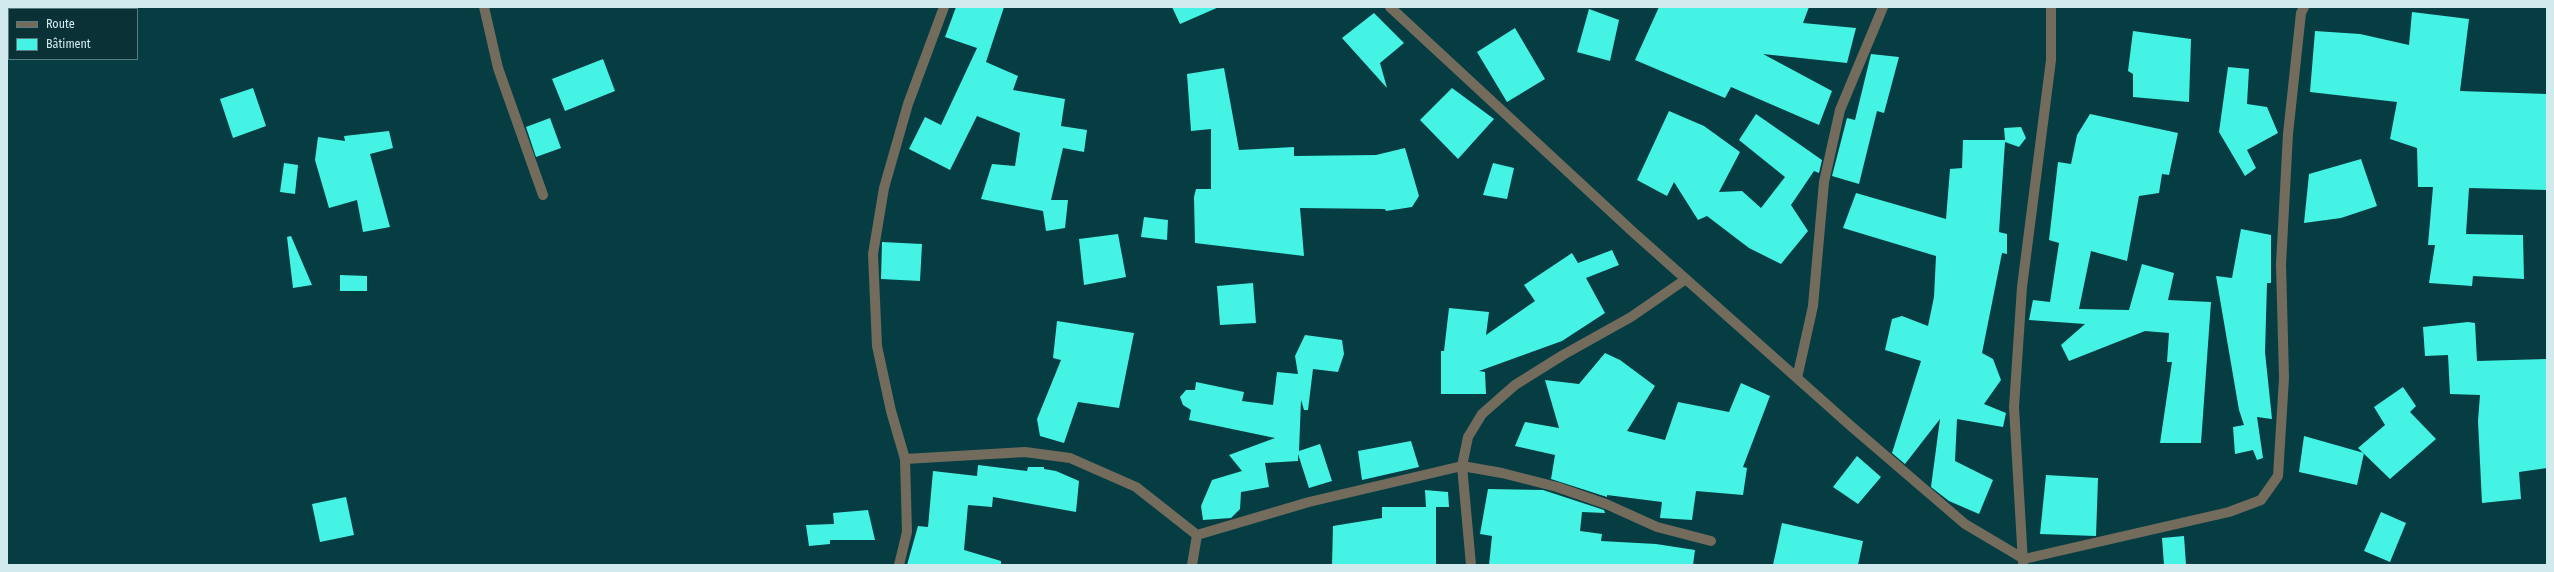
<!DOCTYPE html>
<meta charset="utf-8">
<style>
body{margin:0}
#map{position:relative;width:2554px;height:572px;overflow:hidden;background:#063d43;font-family:"Fira Sans Condensed",sans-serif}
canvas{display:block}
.frame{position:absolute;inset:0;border:8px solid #d1eaed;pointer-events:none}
.legend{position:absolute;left:8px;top:8px;width:130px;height:52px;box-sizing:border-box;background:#0a3136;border:1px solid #5a7b7f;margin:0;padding:5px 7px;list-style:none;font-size:12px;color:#d1eaed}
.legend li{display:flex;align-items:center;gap:8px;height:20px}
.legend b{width:20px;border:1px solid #5a7b7f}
</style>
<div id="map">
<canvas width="2554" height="572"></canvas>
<div class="frame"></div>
<ul class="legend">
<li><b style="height:5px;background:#736c5d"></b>Route</li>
<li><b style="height:11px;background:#44f3e4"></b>Bâtiment</li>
</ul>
</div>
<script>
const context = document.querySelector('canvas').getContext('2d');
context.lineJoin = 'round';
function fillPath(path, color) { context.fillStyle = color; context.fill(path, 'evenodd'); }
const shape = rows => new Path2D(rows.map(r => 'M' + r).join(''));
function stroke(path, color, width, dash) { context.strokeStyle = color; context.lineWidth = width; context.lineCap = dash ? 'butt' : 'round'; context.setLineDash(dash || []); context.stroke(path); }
fillPath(shape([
 [956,7,1004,7,986,62,1018,76,1013,90,1065,99,1061,126,1087,130,1084,152,1063,148,1051,200,1068,200,1065,228,1046,231,1043,211,981,199,992,164,1015,166,1020,133,977,116,950,170,909,149,925,117,941,125,977,48,945,37],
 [1172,7,1219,7,1180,24],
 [1659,7,1809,7,1803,23,1856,28,1847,63,1763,54,1832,91,1819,125,1731,87,1725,98,1635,60],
 [1589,9,1619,20,1610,61,1577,52],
 [2412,12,2469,19,2460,91,2547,94,2547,190,2469,188,2466,234,2523,235,2524,279,2473,276,2472,286,2429,283,2435,245,2428,245,2433,187,2418,187,2417,148,2390,139,2397,102,2310,92,2315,31,2360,34,2409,45],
 [1374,13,1404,43,1380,63,1387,88,1342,38],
 [1515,28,1545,79,1507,102,1477,52],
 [2133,31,2191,39,2189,102,2133,97,2133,74,2128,71],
 [1871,54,1899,57,1884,113,1877,111,1859,184,1832,176,1847,118,1855,120],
 [603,59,615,91,565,111,552,79],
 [2228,67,2249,69,2247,104,2267,107,2278,133,2247,150,2256,168,2245,176,2219,132],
 [1224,68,1239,150,1294,147,1294,156,1376,155,1405,148,1419,196,1412,207,1386,211,1385,209,1300,208,1304,256,1195,243,1194,197,1196,189,1211,189,1211,129,1191,131,1187,74],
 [253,88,266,126,233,138,220,99],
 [1452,88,1494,119,1458,159,1420,120],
 [1669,111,1704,126,1740,152,1719,192,1742,191,1761,208,1785,177,1739,140,1756,114,1822,160,1819,173,1814,171,1791,205,1808,231,1781,264,1749,248,1707,216,1698,220,1674,182,1667,196,1637,180],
 [2090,114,2178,133,2169,175,2162,174,2159,193,2139,196,2127,261,2091,251,2079,309,2129,310,2142,264,2174,273,2168,300,2211,302,2201,443,2160,443,2172,362,2167,362,2169,333,2145,331,2069,361,2061,345,2085,324,2029,320,2033,300,2050,302,2059,243,2049,240,2058,162,2071,164,2077,135],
 [550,118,561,148,536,157,526,127],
 [2021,127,2026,138,2019,147,2005,142,1999,232,2007,234,2007,254,2002,253,1982,353,1993,359,2001,380,1984,404,2006,413,2003,427,1957,419,1955,461,1993,480,1979,514,1949,501,1931,487,1940,419,1905,464,1892,453,1921,361,1885,350,1892,319,1902,316,1928,326,1934,297,1936,256,1843,228,1856,193,1946,219,1950,169,1962,168,1963,140,2005,140,2004,128],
 [389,131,393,148,370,154,390,227,363,232,357,200,329,208,315,160,318,137,345,141,344,136],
 [2361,159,2377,206,2341,218,2304,223,2309,174],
 [284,163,298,165,295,194,280,192],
 [1493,163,1514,168,1507,199,1483,195],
 [1144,217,1168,220,1167,240,1141,237],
 [2241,229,2271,235,2271,283,2267,283,2265,352,2272,419,2257,417,2263,458,2257,460,2253,450,2235,454,2233,427,2244,425,2239,410,2216,276,2232,278],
 [1118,234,1126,277,1084,285,1079,239],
 [291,236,312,285,293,288,287,237],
 [882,242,922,244,920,281,881,279],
 [1612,250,1619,265,1586,278,1605,313,1562,341,1479,371,1485,372,1486,394,1441,394,1441,351,1444,351,1449,308,1489,312,1486,335,1535,301,1524,285,1572,253,1578,263],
 [340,275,367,276,367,291,340,291],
 [1253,283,1256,323,1220,325,1217,286],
 [1057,321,1134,333,1119,408,1078,402,1064,443,1040,436,1037,419,1061,360,1053,358],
 [2468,322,2475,323,2477,361,2547,359,2547,468,2519,472,2521,499,2482,503,2478,421,2480,395,2450,394,2448,355,2425,356,2423,327],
 [1305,335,1342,340,1344,354,1338,372,1313,369,1308,410,1304,410,1301,400,1299,451,1320,444,1332,481,1309,488,1298,454,1298,461,1265,463,1269,487,1241,492,1240,509,1231,518,1203,520,1201,506,1212,480,1242,471,1229,455,1275,438,1189,420,1191,410,1183,405,1180,397,1186,390,1195,390,1196,382,1244,392,1242,401,1273,405,1277,372,1298,374,1295,356],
 [1605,353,1620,360,1655,386,1627,431,1665,440,1678,402,1729,412,1741,383,1770,396,1743,467,1747,468,1743,495,1696,491,1692,520,1660,518,1662,502,1607,495,1607,497,1551,479,1555,455,1515,446,1525,422,1559,428,1545,380,1579,384],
 [2403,387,2416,406,2410,412,2436,439,2390,479,2358,448,2385,425,2374,407],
 [2304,436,2364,453,2357,485,2299,472],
 [1411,441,1419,467,1362,480,1358,451],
 [1857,456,1881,477,1858,504,1833,487],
 [978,465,1027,471,1028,467,1044,467,1044,469,1056,471,1079,481,1076,512,993,497,992,507,968,505,964,550,1001,561,1001,565,907,565,918,526,928,527,933,471,977,476],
 [2046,475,2098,478,2096,536,2040,534],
 [1488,489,1543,490,1604,510,1605,513,1582,512,1580,531,1602,534,1601,541,1656,544,1695,550,1693,565,1489,565,1492,536,1480,534],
 [1425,490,1448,492,1449,507,1436,507,1436,565,1332,565,1333,526,1382,518,1382,507,1426,507],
 [346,497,354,535,320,542,312,504],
 [868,510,875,540,830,540,830,544,809,546,806,525,834,524,833,513],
 [2381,512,2406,523,2390,562,2364,551],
 [1782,523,1863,541,1858,565,1773,565],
 [2184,536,2186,565,2164,565,2162,538]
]), '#44f3e4');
stroke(shape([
 [484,7,498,68,543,195],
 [944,7,908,104,884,188,873,254,877,346,891,411,905,459,1025,452,1070,458,1136,487,1197,535,1309,502,1462,466,1468,437,1482,414,1515,385,1563,355,1631,317,1686,279],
 [1390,7,1633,232,1852,427,1965,524,2024,559,2229,512,2261,500,2278,476,2284,378,2281,264,2288,134,2301,13,2304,7],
 [1797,378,1813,306,1824,182,1840,110,1883,7],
 [2023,563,2014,407,2022,287,2051,60,2051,7],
 [899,565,907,532,905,459],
 [1192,565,1197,535],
 [1471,565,1462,466,1502,473,1557,487,1606,504,1657,527,1711,541]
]), '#736c5d', 10);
</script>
